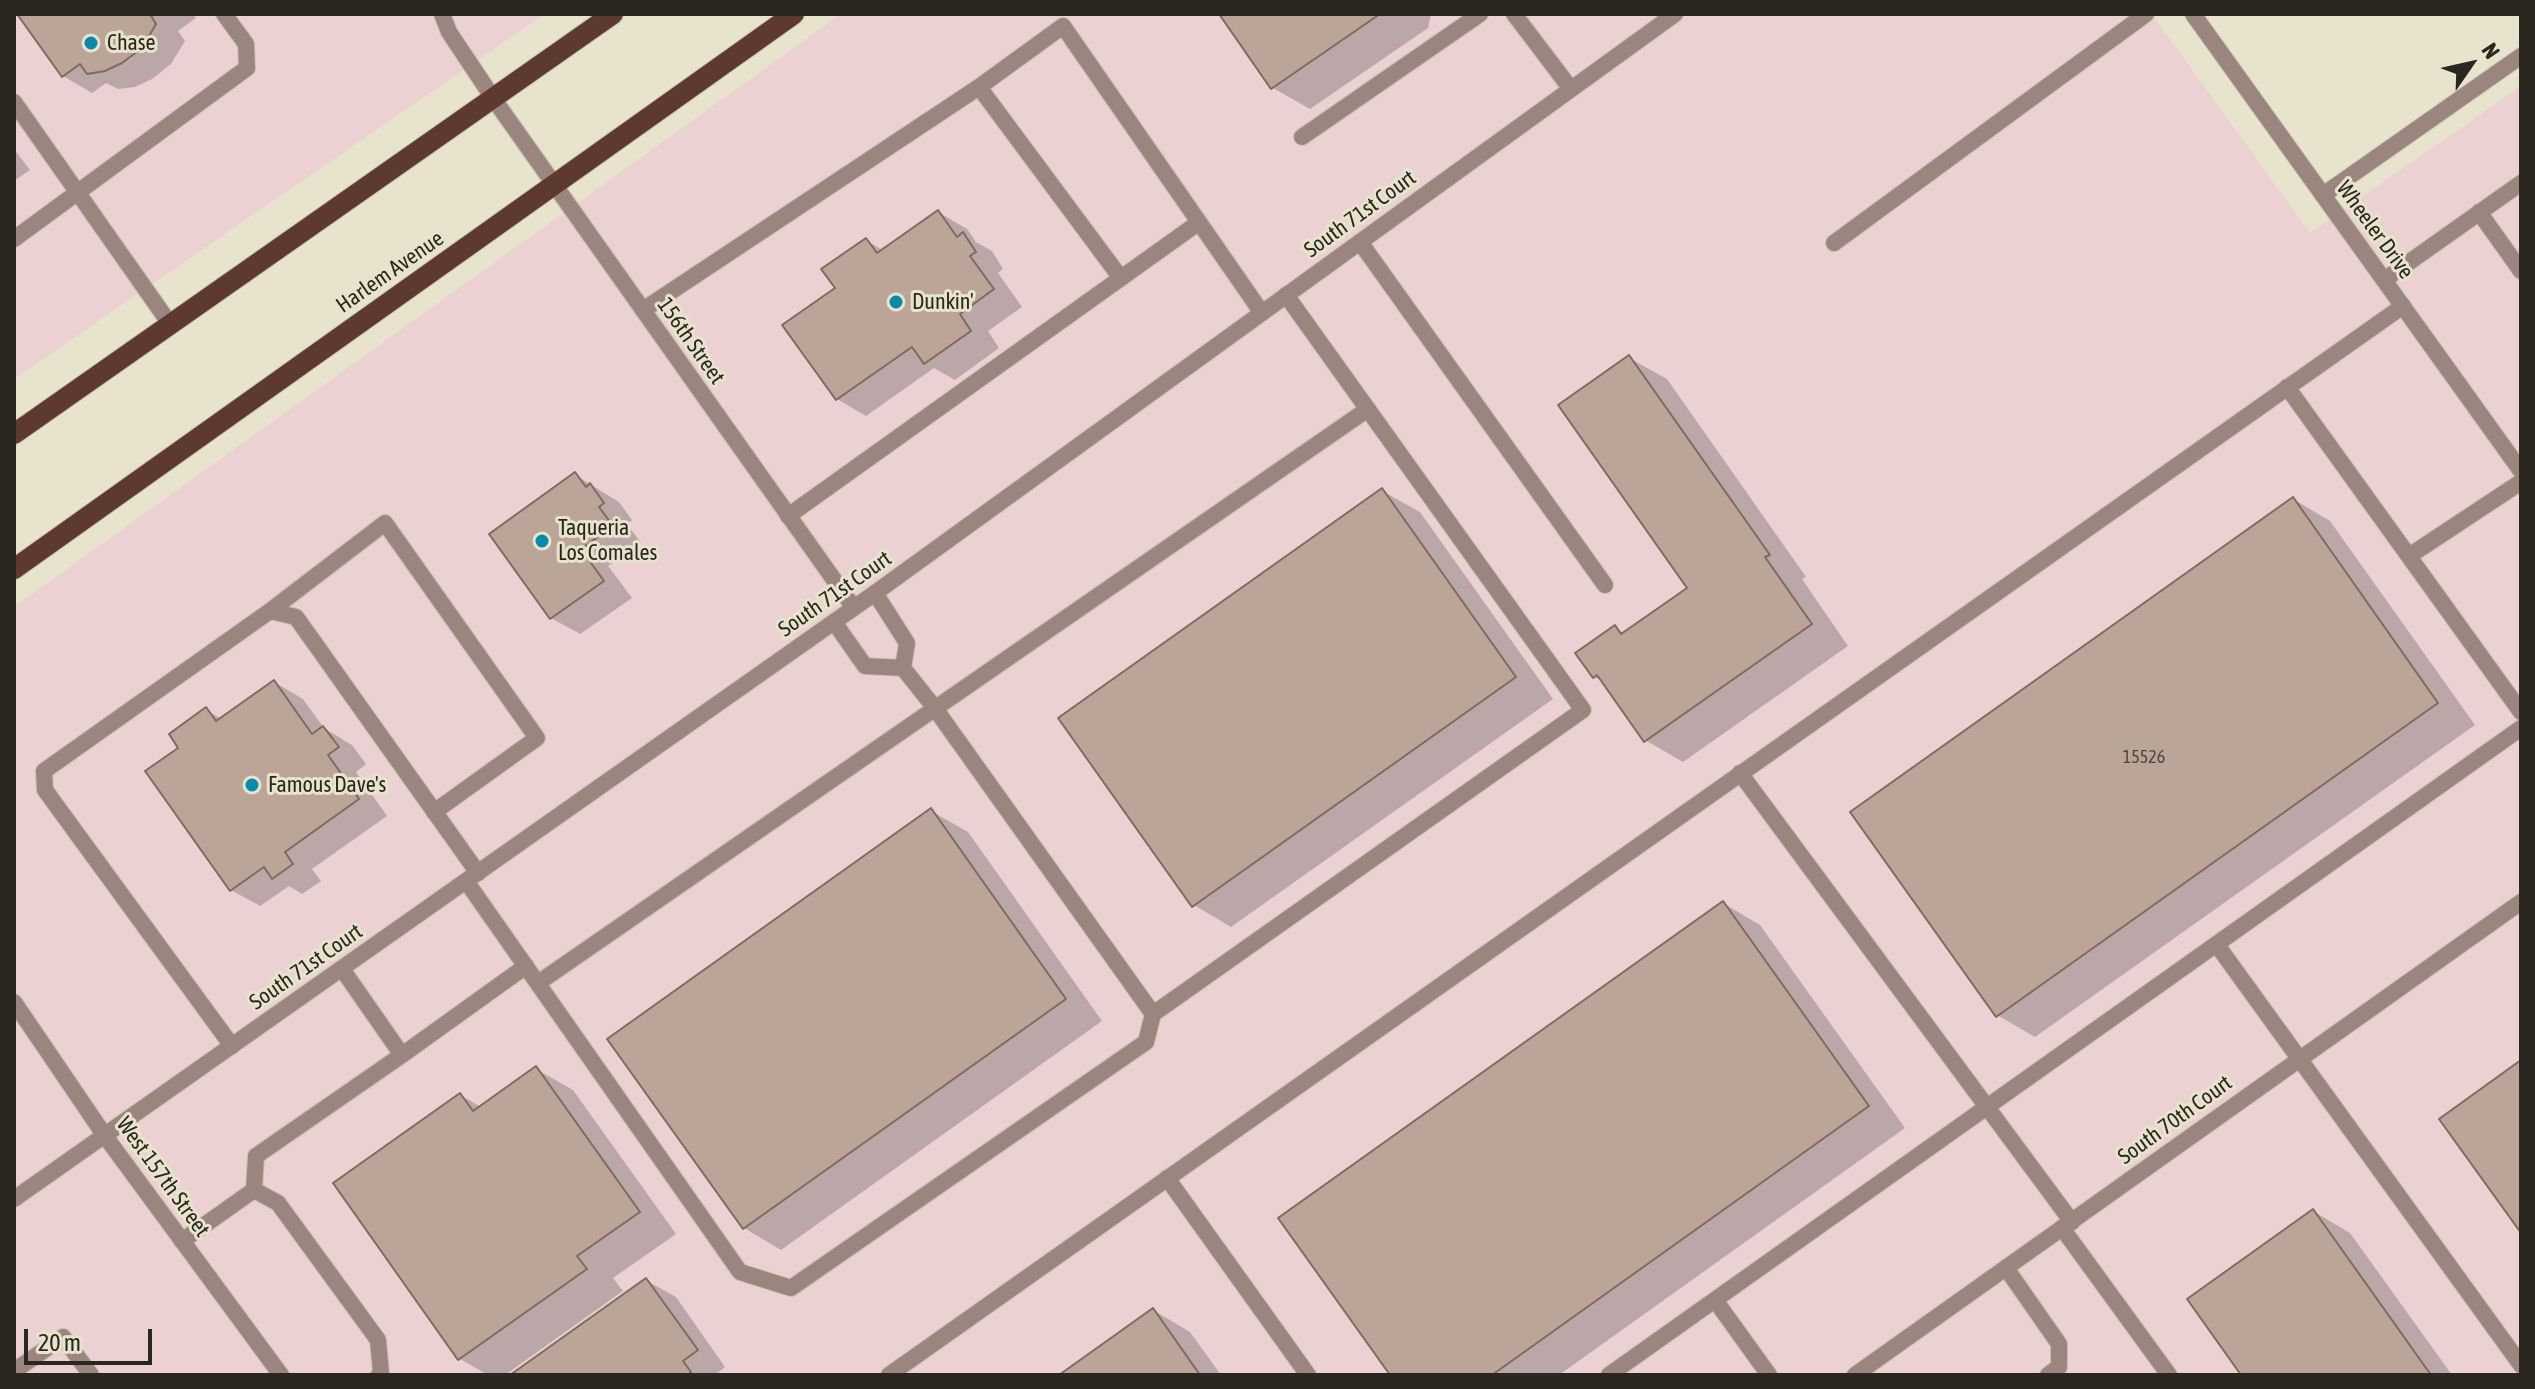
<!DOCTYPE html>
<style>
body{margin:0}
#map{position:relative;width:2535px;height:1389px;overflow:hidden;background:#e8e3cc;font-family:"Asap Condensed",sans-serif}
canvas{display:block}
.frame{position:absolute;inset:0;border:16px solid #29271f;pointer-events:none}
.north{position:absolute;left:2431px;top:24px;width:80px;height:80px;-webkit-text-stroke:6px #e8e3cc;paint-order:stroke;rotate:56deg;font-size:22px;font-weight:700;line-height:32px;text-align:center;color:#29271f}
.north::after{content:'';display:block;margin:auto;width:28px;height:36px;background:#29271f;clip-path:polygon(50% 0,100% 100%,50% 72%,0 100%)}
.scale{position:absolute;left:24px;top:1329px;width:128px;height:36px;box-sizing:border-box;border:4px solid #29271f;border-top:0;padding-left:10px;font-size:24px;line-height:28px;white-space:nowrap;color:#29271f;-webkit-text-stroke:6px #e8e3cc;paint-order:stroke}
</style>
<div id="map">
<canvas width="2535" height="1389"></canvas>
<div class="frame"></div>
<div class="north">N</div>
<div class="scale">20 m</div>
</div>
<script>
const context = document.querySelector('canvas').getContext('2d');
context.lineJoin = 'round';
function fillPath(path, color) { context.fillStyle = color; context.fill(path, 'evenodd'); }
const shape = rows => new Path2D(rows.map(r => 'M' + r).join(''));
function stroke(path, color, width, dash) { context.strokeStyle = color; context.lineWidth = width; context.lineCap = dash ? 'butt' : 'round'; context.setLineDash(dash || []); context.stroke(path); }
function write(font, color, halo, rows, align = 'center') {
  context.font = font + ' "Asap Condensed",sans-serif'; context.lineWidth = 6; context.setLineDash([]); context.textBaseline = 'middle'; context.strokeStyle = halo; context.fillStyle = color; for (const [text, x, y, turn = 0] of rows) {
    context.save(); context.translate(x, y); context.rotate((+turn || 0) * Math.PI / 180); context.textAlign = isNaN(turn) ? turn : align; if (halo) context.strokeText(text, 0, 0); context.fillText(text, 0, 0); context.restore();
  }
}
fillPath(shape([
 [14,14,545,14,14,379],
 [841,14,2152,14,2310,233,2521,86,2521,1375,14,1375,14,607]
]), '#ecd1d3');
fillPath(shape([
 [19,14,193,14,196,18,178,31,185,41,171,64,152,79,135,87,118,89,106,83,92,93,63,76],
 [1221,14,1431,14,1428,28,1310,109,1273,88],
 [14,149,30,170,14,181],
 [938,212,967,229,976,242,992,251,1003,269,998,273,1022,307,988,331,999,348,955,380,934,368,866,416,837,399,837,289,866,240,884,251],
 [1629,358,1667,379,1806,577,1802,579,1848,646,1683,762,1645,740,1605,682,1594,677,1615,628,1625,634,1690,588],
 [575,475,619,502,632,520,627,524,641,543,608,566,632,598,580,634,551,618],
 [1382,491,1420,512,1553,699,1231,927,1194,905],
 [2293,499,2330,521,2475,725,2035,1037,1997,1015],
 [274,682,303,699,324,728,352,745,366,764,356,772,387,816,312,869,321,881,302,894,289,886,260,906,231,890,181,748,206,710,222,719],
 [931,811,968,832,1102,1021,781,1250,744,1228],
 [1723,903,1760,925,1905,1128,1559,1375,1392,1375],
 [536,1069,573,1090,676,1234,613,1278,623,1291,505,1375,488,1375,460,1359,460,1095,481,1107],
 [2313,1211,2350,1233,2452,1375,2244,1375],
 [647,1281,676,1297,725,1367,715,1375,514,1375],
 [1153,1310,1190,1332,1221,1375,1062,1375]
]), '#0003');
const building = shape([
 [17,14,150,14,156,24,142,48,122,63,105,71,87,74,80,64,62,77,17,14],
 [1219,14,1380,14,1271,89,1219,14],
 [938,210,957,237,963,232,976,252,970,256,994,289,960,314,971,331,924,364,912,347,836,400,782,325,835,288,821,269,866,238,877,253,938,210],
 [1629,355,1770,555,1765,557,1812,624,1644,742,1597,675,1593,678,1575,653,1615,625,1621,634,1687,588,1558,405,1629,355],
 [575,472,586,487,590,483,604,503,599,507,613,526,581,549,604,581,550,619,489,534,575,472],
 [1382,488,1516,677,1192,907,1058,718,1382,488],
 [2293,497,2438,703,1996,1017,1850,812,2293,497],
 [274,680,312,734,323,726,339,747,328,755,359,799,285,852,293,864,272,879,264,867,230,891,145,771,178,748,169,734,206,707,216,721,274,680],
 [931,808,1066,999,743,1229,607,1039,931,808],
 [1723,901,1869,1106,1492,1375,1390,1375,1278,1218,1723,901],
 [2521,1060,2521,1233,2439,1119,2521,1060],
 [536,1066,640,1212,577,1256,587,1269,458,1360,333,1183,460,1093,473,1111,536,1066],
 [2313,1209,2431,1375,2241,1375,2187,1299,2313,1209],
 [646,1278,698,1350,683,1361,691,1372,687,1375,510,1375,646,1278],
 [1153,1308,1200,1375,1059,1375,1153,1308]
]);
fillPath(building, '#bba599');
stroke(building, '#7e6a5e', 2);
const lane = shape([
 [442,14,449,32,493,98],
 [1514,14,1571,89],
 [979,87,1120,277],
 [14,102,170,324],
 [1302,137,1480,14],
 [2323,195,2521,56],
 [2479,212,2521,271],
 [14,239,247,68,246,44,224,14],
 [1360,242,1605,585],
 [1834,243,2146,14],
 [2384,280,2521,183],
 [643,310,979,87,1063,26,1262,313],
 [2287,387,2521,712],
 [788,516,1198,223],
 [2409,556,2521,482],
 [875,593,907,643,903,668,934,707,1153,1014,1583,710,1286,295],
 [270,611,385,523,537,738,434,812],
 [834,622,865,666,903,668],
 [1740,773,2072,1222],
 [466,881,740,1272,791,1288,1146,1042,1153,1014],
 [2217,945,2521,1365],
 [538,983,1368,409],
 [232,1046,45,790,44,771,270,611,296,617,478,873],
 [402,1055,526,966],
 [1167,1178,1308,1375],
 [254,1190,256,1156,402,1055,342,969],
 [2062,1228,2169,1375],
 [182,1241,254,1190,278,1203,378,1340,381,1373,379,1375],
 [2006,1268,2059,1344,2059,1367,2048,1375],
 [1715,1300,1769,1375],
 [14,1371,63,1337,91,1375],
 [889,1375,2403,306],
 [1609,1375,2521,728]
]);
const street = shape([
 [2193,14,2521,471],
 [493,98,854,608],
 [14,1002,105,1136,281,1375],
 [14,1199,875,593,1675,14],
 [1855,1375,2521,902]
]);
const primary = shape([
 [14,434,613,14],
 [14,569,794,14]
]);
stroke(lane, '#c6c1ad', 18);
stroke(street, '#c6c1ad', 18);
stroke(primary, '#c6c1ad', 22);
stroke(lane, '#9b857f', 16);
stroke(street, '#9b857f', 16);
stroke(primary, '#5e3930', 20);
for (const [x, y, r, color] of [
 [91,43,8,"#098aab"],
 [896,302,8,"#098aab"],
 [542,541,8,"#098aab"],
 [252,785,8,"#098aab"]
]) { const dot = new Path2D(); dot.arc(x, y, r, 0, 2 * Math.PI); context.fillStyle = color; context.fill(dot); stroke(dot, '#e8e3cc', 3); }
write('18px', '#4e463e', null, [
 ["15526",2144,757]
]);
write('22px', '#29271f', '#e8e3cc', [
 ["Chase",107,43],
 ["Dunkin'",912,302],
 ["Taqueria",558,528],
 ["Los Comales",558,553],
 ["Famous Dave's",268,785]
], 'left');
write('22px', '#29271f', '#e8e3cc', [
 ["South 71st Court",1360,214,-36],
 ["Wheeler Drive",2375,230,54],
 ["Harlem Avenue",390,272,-35],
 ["156th Street",691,341,55],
 ["South 71st Court",835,594,-35],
 ["South 71st Court",306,967,-35],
 ["South 70th Court",2175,1120,-36],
 ["West 157th Street",163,1177,54]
]);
</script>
